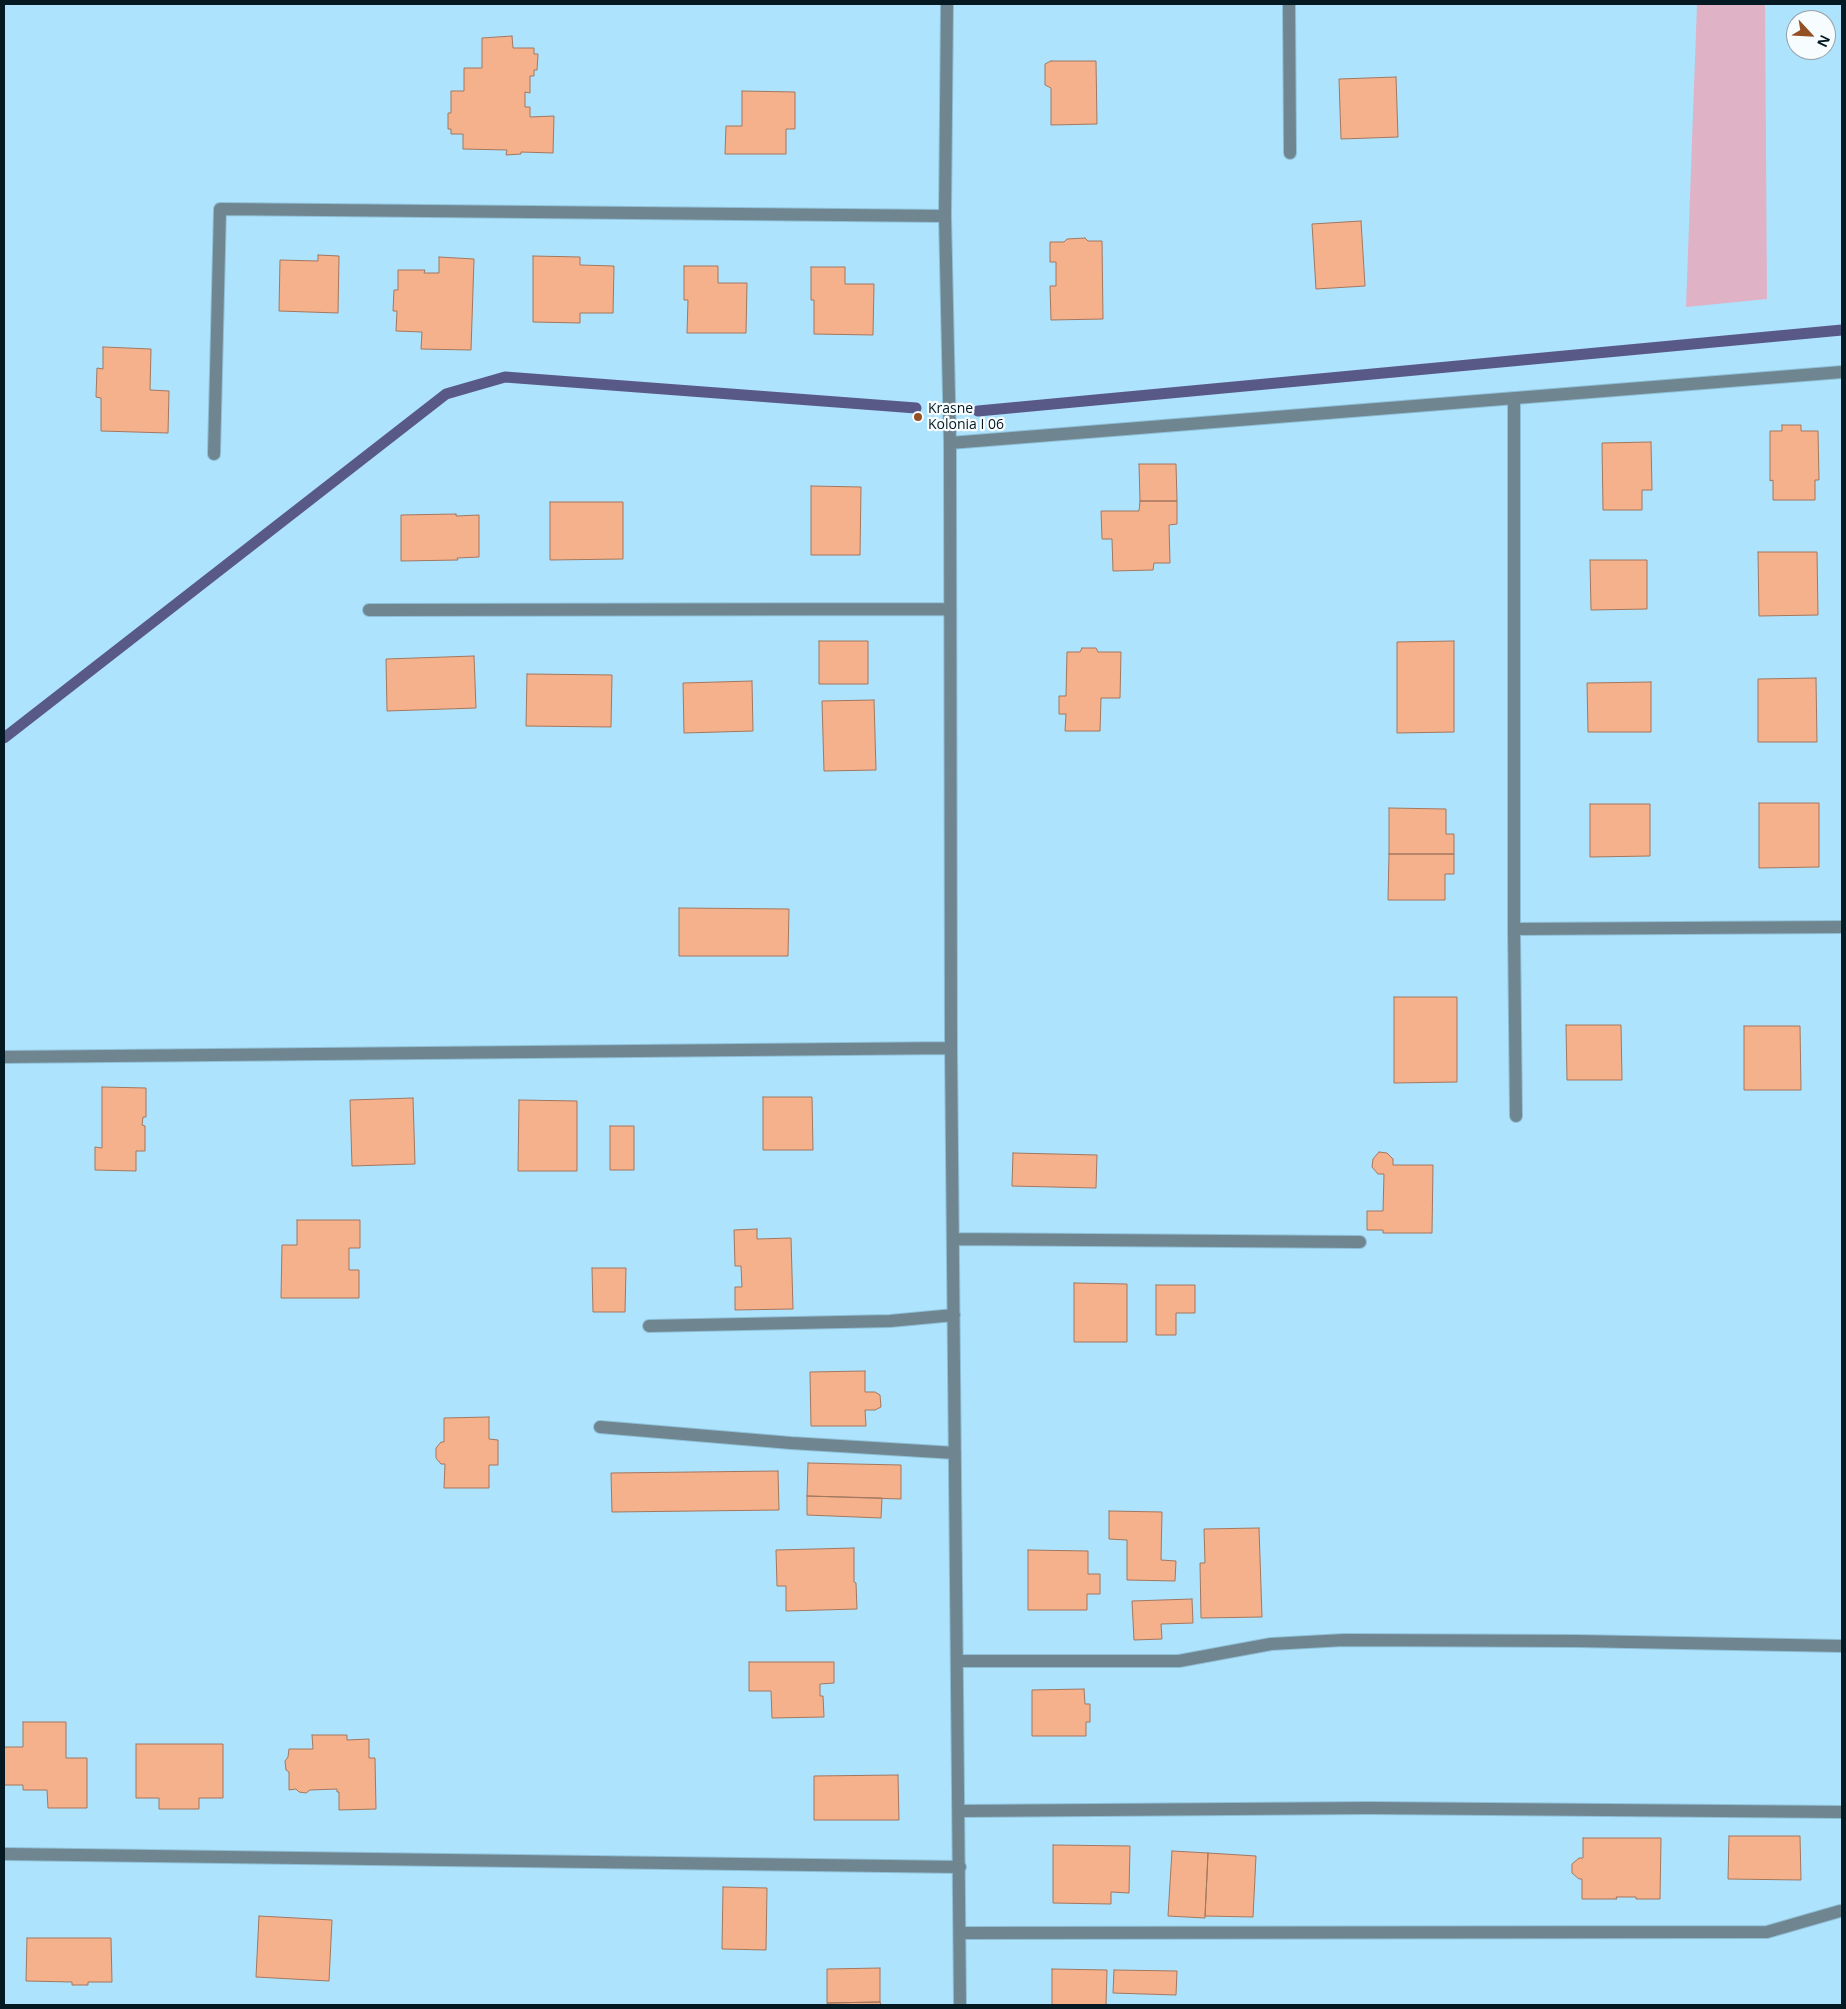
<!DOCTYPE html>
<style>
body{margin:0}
#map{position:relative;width:1846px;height:2009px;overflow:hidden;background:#ade3fd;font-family:"Open Sans",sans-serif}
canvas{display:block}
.frame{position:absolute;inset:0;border:5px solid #041922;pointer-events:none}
.north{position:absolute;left:1786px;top:10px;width:50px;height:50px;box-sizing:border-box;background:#f7fcff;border:1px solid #96a1a7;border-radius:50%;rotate:115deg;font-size:14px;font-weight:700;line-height:20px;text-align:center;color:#041922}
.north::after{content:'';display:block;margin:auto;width:18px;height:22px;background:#954f25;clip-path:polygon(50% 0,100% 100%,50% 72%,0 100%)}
</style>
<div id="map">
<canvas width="1846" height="2009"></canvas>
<div class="frame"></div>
<div class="north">N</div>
</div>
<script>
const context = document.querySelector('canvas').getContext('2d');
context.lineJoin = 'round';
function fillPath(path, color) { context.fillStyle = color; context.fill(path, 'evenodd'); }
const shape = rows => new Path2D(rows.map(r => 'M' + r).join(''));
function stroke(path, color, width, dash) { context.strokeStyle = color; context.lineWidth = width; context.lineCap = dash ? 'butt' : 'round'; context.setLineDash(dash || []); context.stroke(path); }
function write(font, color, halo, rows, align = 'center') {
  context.font = font + ' "Open Sans",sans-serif'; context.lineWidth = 4.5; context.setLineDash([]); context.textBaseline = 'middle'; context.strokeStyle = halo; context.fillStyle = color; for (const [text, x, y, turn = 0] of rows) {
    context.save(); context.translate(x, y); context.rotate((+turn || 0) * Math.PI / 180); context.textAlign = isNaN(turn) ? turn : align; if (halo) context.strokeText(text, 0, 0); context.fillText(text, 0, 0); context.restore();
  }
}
fillPath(shape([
 [1697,4,1765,4,1767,299,1686,307]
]), '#dfb2c6');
stroke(shape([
 [978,411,1842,330],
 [4,738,446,394,505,377,916,408]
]), '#595988', 11);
const building = shape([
 [512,36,513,48,534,48,534,54,538,54,537,70,534,70,534,76,530,76,530,93,525,92,525,107,530,107,530,117,554,116,553,153,521,152,521,154,506,155,507,150,463,149,463,134,451,134,451,129,448,129,448,113,451,113,451,91,464,91,464,68,482,68,482,38,512,36],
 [1051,61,1096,61,1097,124,1051,125,1051,88,1045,85,1045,64,1051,61],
 [1396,77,1398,137,1341,139,1339,79,1396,77],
 [742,91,795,92,795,129,786,129,786,154,725,154,726,126,742,126,742,91],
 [1361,221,1365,286,1316,289,1312,224,1361,221],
 [1085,238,1088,241,1102,241,1103,319,1051,320,1050,286,1056,286,1056,262,1050,262,1050,242,1064,242,1067,239,1085,238],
 [318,255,339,256,338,313,279,311,280,260,318,261,318,255],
 [533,256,580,257,580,265,614,266,613,313,580,313,580,323,533,322,533,256],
 [439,257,474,259,471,350,421,349,422,332,396,331,397,311,393,311,394,290,398,290,398,270,425,270,424,273,439,273,439,257],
 [684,266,718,266,718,283,747,283,746,333,687,333,688,300,684,300,684,266],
 [811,267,845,267,845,284,874,284,873,335,814,334,814,300,811,300,811,267],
 [103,347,151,349,150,390,169,391,168,433,101,431,101,398,96,397,97,368,103,369,103,347],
 [1782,425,1801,425,1801,431,1818,431,1819,480,1815,480,1815,500,1773,500,1773,480,1770,481,1770,431,1782,431,1782,425],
 [1651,442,1652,490,1642,490,1642,510,1603,510,1602,443,1651,442],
 [1139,464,1176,464,1177,501,1140,501,1139,464],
 [811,486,861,487,860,555,811,555,811,486],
 [1140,501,1177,501,1177,524,1169,525,1170,563,1154,563,1153,570,1113,571,1112,539,1102,539,1101,511,1139,511,1140,501],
 [550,502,623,502,623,559,550,560,550,502],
 [456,514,456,516,479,515,479,557,457,558,458,560,401,561,401,515,456,514],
 [1758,552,1817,552,1818,615,1759,616,1758,552],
 [1590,560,1647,560,1647,609,1591,610,1590,560],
 [819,641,868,641,868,684,819,684,819,641],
 [1454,641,1454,732,1397,733,1397,642,1454,641],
 [1082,648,1096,648,1098,652,1121,652,1120,698,1101,698,1100,731,1065,731,1066,714,1059,714,1059,696,1066,696,1067,652,1080,652,1082,648],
 [474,656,476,708,387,711,386,659,474,656],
 [527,674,612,675,611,727,526,726,527,674],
 [1816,678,1817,742,1758,742,1758,679,1816,678],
 [752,681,753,731,684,733,683,683,752,681],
 [1651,682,1651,732,1588,732,1587,683,1651,682],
 [874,700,876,770,824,771,822,701,874,700],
 [1759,803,1819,803,1819,867,1759,868,1759,803],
 [1590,804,1650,804,1650,856,1590,857,1590,804],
 [1389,808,1446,809,1446,834,1454,834,1454,854,1389,854,1389,808],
 [1389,854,1454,854,1454,874,1445,874,1445,900,1388,900,1389,854],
 [679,908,789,909,788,956,679,956,679,908],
 [1394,997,1457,997,1457,1082,1394,1083,1394,997],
 [1566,1025,1621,1025,1622,1080,1567,1080,1566,1025],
 [1744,1026,1800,1026,1801,1090,1744,1090,1744,1026],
 [102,1087,146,1088,146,1117,143,1117,142,1125,145,1126,145,1151,136,1151,136,1171,95,1170,95,1147,102,1148,102,1087],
 [763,1097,812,1097,813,1150,763,1150,763,1097],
 [413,1098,415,1164,352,1166,350,1100,413,1098],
 [519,1100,577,1101,577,1171,518,1171,519,1100],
 [610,1126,634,1126,634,1170,610,1170,610,1126],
 [1379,1152,1387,1153,1393,1159,1393,1165,1433,1165,1432,1233,1383,1233,1383,1230,1367,1230,1367,1211,1383,1211,1384,1174,1378,1174,1372,1167,1373,1159,1379,1152],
 [1013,1153,1097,1155,1096,1188,1012,1186,1013,1153],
 [297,1220,360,1220,360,1248,349,1248,349,1270,359,1270,359,1298,281,1298,282,1245,297,1245,297,1220],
 [757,1229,757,1239,791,1238,793,1309,735,1310,735,1287,742,1287,741,1266,735,1266,734,1230,757,1229],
 [592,1268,626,1268,625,1312,593,1312,592,1268],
 [1074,1283,1127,1284,1127,1342,1074,1342,1074,1283],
 [1156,1285,1195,1285,1195,1313,1176,1313,1176,1335,1156,1335,1156,1285],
 [865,1371,865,1392,875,1392,880,1395,881,1407,875,1410,865,1410,866,1426,811,1426,810,1372,865,1371],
 [489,1417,489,1439,498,1440,498,1465,489,1465,489,1488,444,1488,445,1464,441,1464,436,1458,436,1448,441,1442,444,1442,444,1418,489,1417],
 [808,1463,901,1465,901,1499,807,1496,808,1463],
 [778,1471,779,1510,612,1512,611,1473,778,1471],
 [807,1496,882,1498,881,1518,807,1515,807,1496],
 [1109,1511,1162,1512,1161,1560,1176,1561,1175,1581,1127,1580,1127,1540,1109,1539,1109,1511],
 [1259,1528,1262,1617,1201,1618,1200,1563,1205,1563,1204,1529,1259,1528],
 [854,1548,854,1582,856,1583,857,1609,786,1611,786,1586,777,1586,776,1550,854,1548],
 [1028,1550,1088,1551,1088,1574,1100,1574,1100,1594,1087,1594,1087,1610,1028,1610,1028,1550],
 [1192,1599,1193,1623,1161,1624,1162,1639,1134,1640,1132,1601,1192,1599],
 [749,1662,834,1662,834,1683,820,1684,820,1696,823,1696,824,1717,772,1718,771,1691,749,1691,749,1662],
 [1084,1689,1085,1704,1090,1704,1090,1722,1086,1722,1086,1736,1032,1736,1032,1690,1084,1689],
 [23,1722,66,1722,66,1758,87,1758,87,1808,48,1808,47,1790,23,1790,23,1785,4,1785,4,1747,23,1747,23,1722],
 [312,1735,347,1735,347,1740,369,1739,369,1758,375,1758,376,1809,339,1810,339,1792,337,1792,337,1789,310,1790,306,1793,299,1792,296,1789,289,1790,289,1772,286,1770,285,1761,288,1757,289,1749,313,1749,312,1735],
 [136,1744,223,1744,223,1798,199,1798,199,1809,159,1809,159,1798,136,1798,136,1744],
 [898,1775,899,1820,814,1820,814,1776,898,1775],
 [1729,1836,1800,1836,1801,1880,1728,1879,1729,1836],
 [1583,1838,1661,1838,1660,1899,1636,1899,1636,1897,1616,1897,1617,1899,1582,1899,1582,1879,1579,1879,1572,1873,1572,1864,1579,1858,1583,1858,1583,1838],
 [1053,1845,1130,1846,1129,1893,1111,1892,1111,1904,1053,1903,1053,1845],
 [1172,1851,1208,1853,1205,1918,1168,1916,1172,1851],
 [1208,1853,1256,1856,1253,1917,1205,1916,1208,1853],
 [723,1887,767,1888,766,1950,722,1949,723,1887],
 [259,1916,332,1920,329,1981,256,1977,259,1916],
 [27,1938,111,1938,112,1982,88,1982,88,1985,72,1985,72,1982,26,1981,27,1938],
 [880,1968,880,2002,827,2003,827,1969,880,1968],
 [1052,1969,1107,1970,1106,2005,1052,2005,1052,1969],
 [1114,1970,1177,1971,1176,1995,1113,1993,1114,1970],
 [880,2002,881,2005,828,2005,827,2003,880,2002]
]);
fillPath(building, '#f5b18c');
stroke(building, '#a3775f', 1);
const minor = shape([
 [947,4,945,216,950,443,951,1048,960,2005],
 [1289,4,1290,153],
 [1514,399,1514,929,1842,927],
 [950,443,1842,372],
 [214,454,220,209,945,216],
 [369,610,950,609],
 [1514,929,1516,1116],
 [4,1057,951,1048],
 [953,1239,1360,1242],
 [649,1326,890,1321,954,1315],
 [600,1427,791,1443,955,1453],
 [958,1661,1179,1661,1271,1644,1344,1640,1577,1641,1842,1646],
 [959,1811,1369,1808,1842,1812],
 [4,1854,960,1867],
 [960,1933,1767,1932,1840,1911]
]);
stroke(minor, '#8fbfd6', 14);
stroke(minor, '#6f858f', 12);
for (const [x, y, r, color] of [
 [918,417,5,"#954f25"]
]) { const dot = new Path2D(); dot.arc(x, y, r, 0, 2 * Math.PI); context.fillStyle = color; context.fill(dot); stroke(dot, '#f7fcff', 2); }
write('14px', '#041922', '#f7fcff', [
 ["Krasne",928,409],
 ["Kolonia I 06",928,425]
], 'left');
</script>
